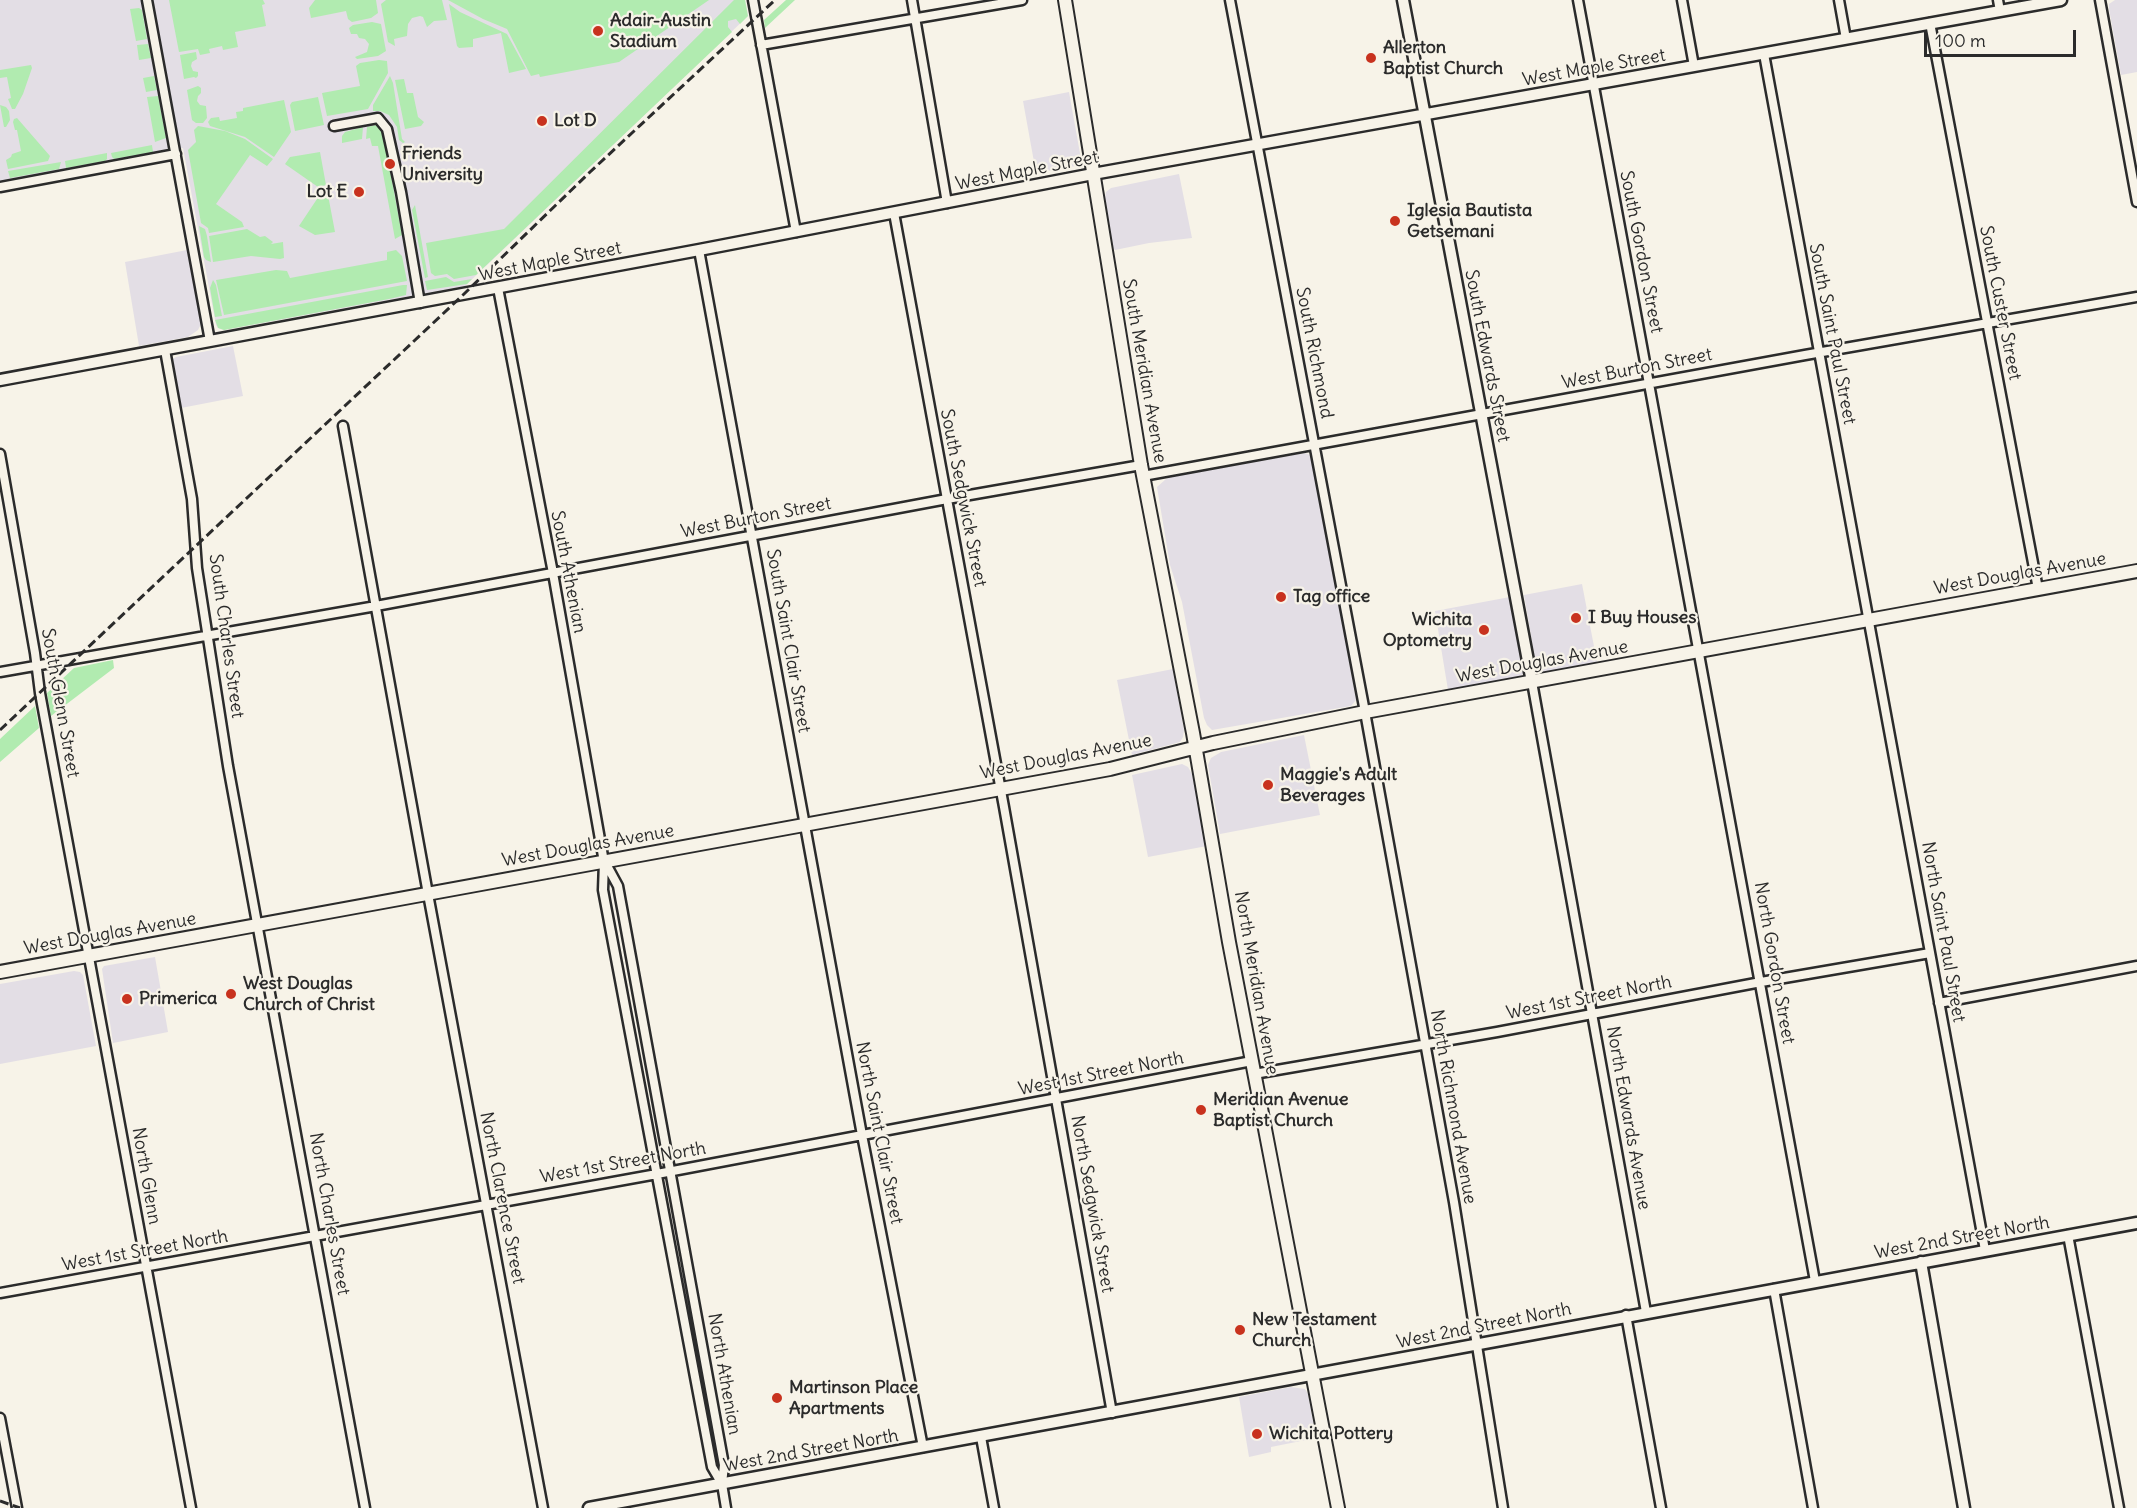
<!DOCTYPE html>
<style>
body{margin:0}
#map{position:relative;width:2137px;height:1508px;overflow:hidden;background:#f7f3e8;font-family:Delius,sans-serif}
canvas{display:block}
.scale{position:absolute;left:1924px;top:30px;width:152px;height:27px;box-sizing:border-box;border:3px solid #2b2b2b;border-top:0;padding-left:8px;font-size:18px;line-height:21px;white-space:nowrap;color:#2b2b2b;-webkit-text-stroke:4px #f7f3e8;paint-order:stroke}
</style>
<div id="map">
<canvas width="2137" height="1508"></canvas>
<div class="scale">100 m</div>
</div>
<script>
const context = document.querySelector('canvas').getContext('2d');
context.lineJoin = 'round';
function fillPath(path, color) { context.fillStyle = color; context.fill(path, 'evenodd'); }
const shape = rows => new Path2D(rows.map(r => 'M' + r).join(''));
function stroke(path, color, width, dash) { context.strokeStyle = color; context.lineWidth = width; context.lineCap = dash ? 'butt' : 'round'; context.setLineDash(dash || []); context.stroke(path); }
function write(font, color, halo, rows, align = 'center') {
  context.font = font + ' Delius,sans-serif'; context.lineWidth = 4.5; context.setLineDash([]); context.textBaseline = 'middle'; context.strokeStyle = halo; context.fillStyle = color; for (const [text, x, y, turn = 0] of rows) {
    context.save(); context.translate(x, y); context.rotate((+turn || 0) * Math.PI / 180); context.textAlign = isNaN(turn) ? turn : align; if (halo) context.strokeText(text, 0, 0); context.fillText(text, 0, 0); context.restore();
  }
}
fillPath(shape([
 [0,0,745,0,748,16,465,286,224,330,218,328,216,325,183,148,0,181],
 [2115,0,2137,0,2137,72,2121,75,2109,9,2109,4],
 [1069,92,1081,159,1076,166,1036,173,1023,101],
 [1179,174,1192,238,1149,243,1115,250,1112,247,1104,205,1106,192,1111,188],
 [187,250,201,324,198,330,188,337,139,346,125,262],
 [233,346,243,396,181,408,173,359,176,357],
 [1305,453,1310,455,1312,459,1356,700,1351,706,1212,730,1207,725,1204,718,1182,602,1170,565,1157,487,1166,479,1171,477],
 [1582,584,1597,662,1542,672,1537,671,1524,595],
 [1510,597,1523,674,1520,676,1448,690,1435,611],
 [1173,669,1184,730,1183,737,1180,742,1132,755,1117,680],
 [1304,735,1320,815,1220,834,1208,765,1211,758,1221,752],
 [1182,764,1188,767,1192,774,1207,846,1148,857,1132,775],
 [155,957,168,1032,113,1043,102,969,104,966],
 [74,971,80,972,83,975,96,1046,0,1064,0,984],
 [1291,1387,1305,1389,1308,1394,1316,1438,1271,1447,1271,1452,1249,1457,1239,1397]
]), '#e3dee5');
fillPath(shape([
 [169,0,263,0,265,4,262,5,266,26,235,32,238,47,223,50,222,46,209,49,210,53,200,55,198,49,179,52],
 [315,0,376,0,378,13,371,18,352,22,348,19,346,11,311,18,309,8],
 [386,0,442,0,447,20,434,21,427,27,423,17,420,16,412,18,408,24,407,36,394,39,395,46,388,42,381,4],
 [448,0,709,0,619,62,540,77,539,74,531,76,507,29,483,19],
 [734,0,745,0,748,16,740,24,736,19,728,21,728,27,732,32,476,275,454,279,447,274,435,276,431,273,426,243,504,229],
 [786,0,795,0,765,28,764,20],
 [449,4,460,12,507,34,526,69,509,73,501,33,473,39,473,47,459,48,457,46],
 [139,8,142,10,147,39,136,41,130,9],
 [372,22,381,24,386,51,378,56,357,59,355,57,367,52,369,44,365,39,359,38,357,34,351,34,349,28,353,25],
 [148,44,151,58,139,60,137,45],
 [196,52,197,59,192,62,191,66,193,71,198,72,198,76,196,78,194,77,184,79,180,55],
 [379,60,387,61,388,73,368,109,327,116,322,93,360,86,356,66,360,63],
 [31,65,32,68,23,94,15,109,12,109,8,99,11,98,7,77,0,78,0,70],
 [154,76,157,90,146,92,143,78],
 [390,76,393,83,402,139,405,142,403,143,399,140,397,127,389,115,380,111,373,111,373,105],
 [404,79,407,93,413,93,418,117,424,122,421,126,405,129,395,80],
 [198,86,201,88,201,93,198,96,197,101,200,105,206,106,207,118,203,123,196,123,192,120,187,90],
 [158,96,166,138,155,142,147,97],
 [318,97,324,125,295,131,290,105,292,102],
 [284,100,291,132,274,157,245,137,210,126,208,122,211,118,219,117,220,121,237,118,236,112,243,111,243,108],
 [0,105,6,107,9,111,10,120,6,127,4,127],
 [17,118,50,156,48,161,8,169,6,160,11,157,12,154,21,151,17,130,15,130,13,122,14,119],
 [376,125,382,128,402,235,395,239,378,146,372,146,370,138,366,139,367,127],
 [198,126,225,131,245,139,273,159,267,166,250,155,216,204,242,222,244,227,209,233,208,228,201,223,188,150,196,142,194,130],
 [363,127,362,139,342,143,342,136,345,132],
 [152,145,153,152,114,159,112,157,111,153],
 [320,152,326,185,318,187,285,164,290,157],
 [107,153,107,159,105,161,66,168,65,161],
 [61,162,59,169,10,178,8,171],
 [328,195,335,232,315,235,299,226,319,196],
 [415,205,428,277,425,278,412,210],
 [199,226,205,229,207,236,211,262,206,260,204,257],
 [247,229,260,237,265,236,273,242,271,244,283,242,284,258,280,259,251,256,213,262,209,236],
 [396,250,402,256,407,281,224,315,216,280,276,270,287,271,290,278,387,260,387,252],
 [446,277,454,282,472,279,467,284,427,290,425,281],
 [213,280,216,285,222,316,215,317,210,288],
 [403,285,407,285,406,295,389,299,224,330,218,328,215,320],
 [113,660,114,668,51,716,47,693,74,668],
 [35,706,39,728,0,762,0,739]
]), '#b1ebb0');
const minor = shape([
 [147,0,210,341],
 [753,0,796,232],
 [912,0,947,203],
 [1230,0,1365,712,1454,1202,1503,1508],
 [1578,0,1815,1281],
 [1682,0,1694,66],
 [1839,0,1846,39],
 [1998,0,2000,11],
 [2100,0,2137,202],
 [1930,23,2038,589],
 [761,45,1022,0],
 [1764,54,1985,1250],
 [334,126,378,118,387,129,401,192,420,303],
 [0,187,176,154],
 [894,213,1004,807,1112,1413],
 [699,250,862,1135,923,1447],
 [498,288,553,573,604,862,603,890,712,1467,722,1484],
 [165,350,192,499,197,568,228,766,365,1508],
 [343,426,428,894,543,1508],
 [0,454,35,653,40,693,191,1508],
 [1143,476,1805,355,2137,297],
 [0,672,376,606,947,499,1141,465],
 [1532,682,1646,1312],
 [605,862,618,886,724,1465,722,1484,726,1508],
 [1939,1003,2137,966],
 [1254,1074,1497,1032,1761,982,1930,953],
 [2068,1235,2119,1508],
 [1774,1289,1813,1508],
 [0,1293,657,1174,1252,1061],
 [1626,1315,1661,1508],
 [0,1418,17,1508],
 [981,1437,994,1508]
]);
const tertiary = shape([
 [1403,0,1532,682],
 [0,380,699,250,1093,174,2061,0],
 [1921,1262,1964,1508],
 [589,1508,2137,1223]
]);
const secondary = shape([
 [1065,0,1141,465,1193,733,1229,942,1338,1508],
 [0,972,1110,769,1213,743,1365,712,2137,571]
]);
stroke(minor, '#2b2b2b', 13);
stroke(tertiary, '#2b2b2b', 15);
stroke(secondary, '#2b2b2b', 16);
stroke(minor, '#f7f3e8', 8);
stroke(tertiary, '#f7f3e8', 10);
stroke(secondary, '#f7f3e8', 12);
stroke(shape([
 [0,730,464,294,590,172,775,0],
 [0,1501,20,1508]
]), '#2b2b2b', 3, [9, 4.5]);
for (const [x, y, r, color] of [
 [598,31,6,"#c8321e"],
 [1371,58,6,"#c8321e"],
 [542,121,6,"#c8321e"],
 [390,164,6,"#c8321e"],
 [359,192,6,"#c8321e"],
 [1395,221,6,"#c8321e"],
 [1281,597,6,"#c8321e"],
 [1576,618,6,"#c8321e"],
 [1484,630,6,"#c8321e"],
 [1268,785,6,"#c8321e"],
 [231,994,6,"#c8321e"],
 [127,999,6,"#c8321e"],
 [1201,1110,6,"#c8321e"],
 [1240,1330,6,"#c8321e"],
 [777,1398,6,"#c8321e"],
 [1257,1434,6,"#c8321e"]
]) { const dot = new Path2D(); dot.arc(x, y, r, 0, 2 * Math.PI); context.fillStyle = color; context.fill(dot); stroke(dot, '#f7f3e8', 2); }
write('bold 18px', '#2b2b2b', '#f7f3e8', [
 ["Adair-Austin",610,21],
 ["Stadium",610,42],
 ["Allerton",1383,48],
 ["Baptist Church",1383,69],
 ["Lot D",554,121],
 ["Friends",402,154],
 ["University",402,175],
 ["Lot E",347,192,"right"],
 ["Iglesia Bautista",1407,211],
 ["Getsemani",1407,232],
 ["Tag office",1293,597],
 ["I Buy Houses",1588,618],
 ["Wichita",1472,620,"right"],
 ["Optometry",1472,641,"right"],
 ["Maggie's Adult",1280,775],
 ["Beverages",1280,796],
 ["West Douglas",243,984],
 ["Church of Christ",243,1005],
 ["Primerica",139,999],
 ["Meridian Avenue",1213,1100],
 ["Baptist Church",1213,1121],
 ["New Testament",1252,1320],
 ["Church",1252,1341],
 ["Martinson Place",789,1388],
 ["Apartments",789,1409],
 ["Wichita Pottery",1269,1434]
], 'left');
write('18px', '#2b2b2b', '#f7f3e8', [
 ["West Maple Street",1594,68,-10],
 ["West Maple Street",1027,171,-11],
 ["South Gordon Street",1641,252,79],
 ["West Maple Street",550,262,-11],
 ["South Custer Street",2000,303,79],
 ["South Saint Paul Street",1832,334,79],
 ["South Richmond",1314,353,79],
 ["South Edwards Street",1487,356,79],
 ["West Burton Street",1637,369,-11],
 ["South Meridian Avenue",1144,371,80],
 ["South Sedgwick Street",963,498,79],
 ["West Burton Street",756,518,-11],
 ["South Athenian",568,572,79],
 ["West Douglas Avenue",2020,574,-10],
 ["South Charles Street",226,636,82],
 ["South Saint Clair Street",788,641,80],
 ["West Douglas Avenue",1542,662,-10],
 ["South Glenn Street",60,703,80],
 ["West Douglas Avenue",1066,757,-11],
 ["West Douglas Avenue",588,846,-10],
 ["North Saint Paul Street",1943,932,80],
 ["West Douglas Avenue",110,934,-10],
 ["North Gordon Street",1774,963,80],
 ["North Meridian Avenue",1256,983,80],
 ["West 1st Street North",1589,998,-11],
 ["West 1st Street North",1101,1074,-11],
 ["North Richmond Avenue",1453,1107,80],
 ["North Edwards Avenue",1628,1118,80],
 ["North Saint Clair Street",879,1133,79],
 ["West 1st Street North",623,1163,-10],
 ["North Glenn",146,1176,80],
 ["North Clarence Street",502,1198,79],
 ["North Sedgwick Street",1092,1204,80],
 ["North Charles Street",329,1214,80],
 ["West 2nd Street North",1962,1238,-10],
 ["West 1st Street North",145,1251,-10],
 ["West 2nd Street North",1484,1326,-11],
 ["North Athenian",724,1374,80],
 ["West 2nd Street North",811,1451,-10]
]);
</script>
